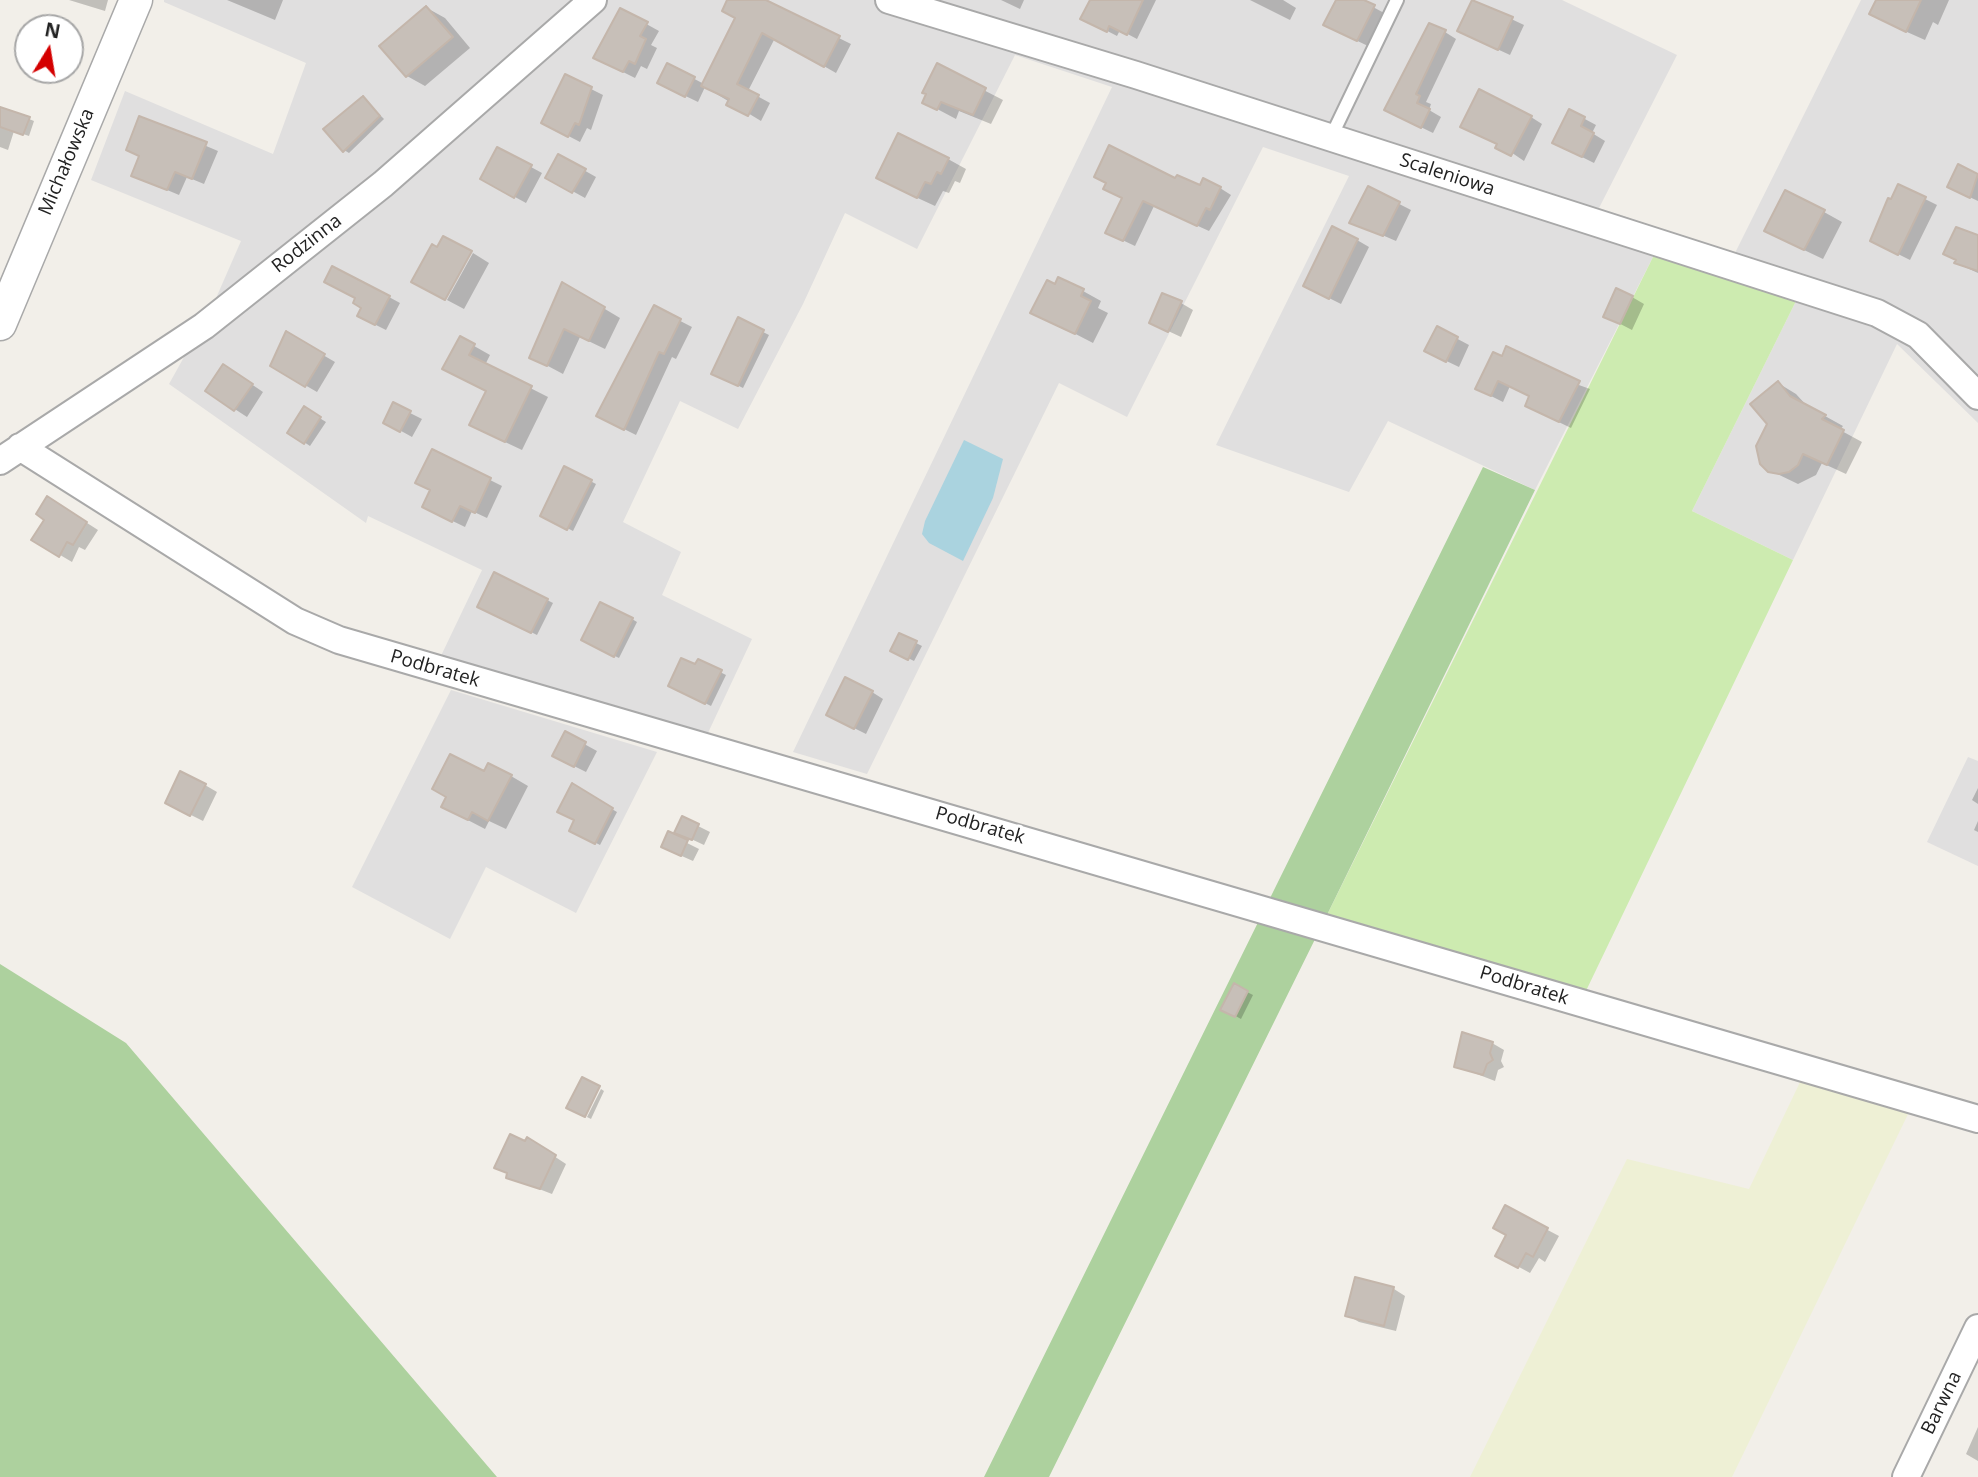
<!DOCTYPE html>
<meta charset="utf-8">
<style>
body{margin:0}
#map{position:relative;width:1978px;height:1477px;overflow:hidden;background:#f2efe9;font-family:"Open Sans",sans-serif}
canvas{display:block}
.north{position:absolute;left:14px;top:14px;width:70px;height:70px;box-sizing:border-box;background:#fff;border:2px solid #a7a7a7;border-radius:50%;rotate:11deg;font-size:19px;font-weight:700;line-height:28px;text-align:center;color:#222}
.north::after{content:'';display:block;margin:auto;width:24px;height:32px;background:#d40000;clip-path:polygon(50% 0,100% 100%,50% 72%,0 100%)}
</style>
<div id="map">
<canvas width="1978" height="1477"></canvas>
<div class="north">N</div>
</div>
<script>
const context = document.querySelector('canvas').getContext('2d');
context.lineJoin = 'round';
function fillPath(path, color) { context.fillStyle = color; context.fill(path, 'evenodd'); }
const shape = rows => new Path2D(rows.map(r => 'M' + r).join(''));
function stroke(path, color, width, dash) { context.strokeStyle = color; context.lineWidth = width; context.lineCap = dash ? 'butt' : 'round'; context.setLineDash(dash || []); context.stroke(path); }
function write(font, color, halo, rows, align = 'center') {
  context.font = font + ' "Open Sans",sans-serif'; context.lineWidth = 6; context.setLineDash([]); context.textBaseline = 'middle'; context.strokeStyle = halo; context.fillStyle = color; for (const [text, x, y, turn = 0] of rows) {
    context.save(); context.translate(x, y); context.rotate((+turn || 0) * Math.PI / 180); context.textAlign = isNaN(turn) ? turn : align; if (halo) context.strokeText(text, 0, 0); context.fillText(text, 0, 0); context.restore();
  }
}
fillPath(shape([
 [164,0,1562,0,1677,55,1599,208,1735,253,1861,0,1978,0,1978,423,1897,344,1793,560,1692,511,1796,301,1654,255,1535,490,1388,421,1349,492,1216,445,1349,176,1263,147,1127,417,1059,383,867,774,793,752,1112,87,1015,55,917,249,845,213,803,304,738,429,680,401,623,522,681,552,662,595,752,639,707,735,439,660,482,570,368,516,366,523,169,384,213,305,241,241,91,180,125,91,273,154,306,63,164,2],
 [451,690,657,752,576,913,486,867,450,939,352,887],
 [1968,757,1978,761,1978,866,1927,842]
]), '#e0dfdf');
fillPath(shape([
 [1802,1078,1911,1108,1732,1477,1470,1477,1627,1159,1749,1189]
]), '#eef0d5');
fillPath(shape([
 [1654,255,1796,301,1692,511,1793,560,1584,995,1325,919]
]), '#cdebb0');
fillPath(shape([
 [1483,467,1535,490,1325,919,1049,1477,984,1477],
 [0,964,126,1043,497,1477,0,1477]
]), '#add19e');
fillPath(shape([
 [964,440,1003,459,993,498,963,561,929,543,922,534,925,521]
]), '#aad3df');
fillPath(shape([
 [69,0,108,0,105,11],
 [227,0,283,0,275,20],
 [729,0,762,0,851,44,836,73,775,38,748,91,770,103,761,121,705,87,698,102,671,89,668,65,704,84,737,18],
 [1001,0,1024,0,1020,9],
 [1092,0,1156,0,1137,39,1120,30,1117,36,1092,23],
 [1250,0,1283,0,1296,8,1290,20],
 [1338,0,1360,0,1386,14,1370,47,1337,31],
 [1878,0,1949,0,1938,25,1933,22,1925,40,1889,24],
 [1473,1,1524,25,1510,55,1471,37],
 [427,8,445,18,470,48,425,86,407,76],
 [621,10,659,31,651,45,657,48,647,69,641,66,635,78,607,64],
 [1445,32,1456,39,1426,102,1431,104,1429,110,1441,117,1433,133,1398,116],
 [70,40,78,45,70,66],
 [937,66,1003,100,991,124,959,111,956,119,924,102],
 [591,89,603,95,591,130,587,128,580,142,555,129],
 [363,98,384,119,349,153,344,150],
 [0,107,34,121,29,136,14,131,8,150,0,147],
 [1570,111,1596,125,1592,133,1605,141,1594,163,1566,149],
 [1531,117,1542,124,1524,161,1499,144],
 [140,118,218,151,204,184,187,177,179,195,134,176,141,157],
 [498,149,542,173,526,203,482,179],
 [559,156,596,177,585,198,547,177],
 [948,159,966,169,960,183,955,181,949,193,943,191,935,206,896,188],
 [1959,167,1978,176,1978,201,1961,193],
 [1176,180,1201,188,1220,188,1231,195,1209,231,1154,206,1135,246,1118,238,1124,198,1107,183],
 [1899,186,1937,205,1910,260,1884,247,1891,201],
 [1368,188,1411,210,1396,241,1352,222],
 [1824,212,1842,222,1823,259,1785,241],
 [1978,238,1978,273,1956,263],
 [1357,240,1369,247,1341,304,1317,292],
 [473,253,489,263,464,309,447,300],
 [563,284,620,318,605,349,580,337,563,374,531,357],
 [1056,286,1083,291,1101,301,1098,308,1108,313,1093,343,1033,312],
 [389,297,400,303,386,330,370,322],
 [1632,297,1644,304,1632,330,1605,316],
 [1181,303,1193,310,1181,337,1151,323],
 [655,308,692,327,676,359,672,357,636,435,610,422],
 [739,320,769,335,743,388,719,376],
 [1437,328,1469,345,1459,367,1438,357],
 [287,334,335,362,317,392,272,366],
 [460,338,490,355,485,365,548,397,522,450,488,434,488,391,461,377],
 [1493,354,1590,389,1571,428,1538,412,1531,396,1510,386,1503,402,1489,395],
 [235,373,263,392,247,417,207,391],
 [1778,383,1796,394,1807,406,1843,426,1840,430,1862,442,1846,474,1822,463,1816,475,1798,484,1769,470,1758,455,1758,446,1769,424],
 [394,405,422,419,412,437,385,422],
 [305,409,326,422,310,446,289,432],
 [432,451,502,486,487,518,472,511,465,527,436,513,432,490],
 [565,468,596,484,573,531,542,515],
 [59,505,98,530,85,550,79,547,72,562,33,539],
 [495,574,553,603,537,635,485,609],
 [632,619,637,622,619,658,588,643],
 [900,635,922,646,914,661,892,650],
 [698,661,726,675,711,706,675,688],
 [872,692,883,699,866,734,840,721],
 [566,734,597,751,586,772,566,762],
 [485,773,511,776,528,786,506,829,489,821,485,829,460,816],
 [205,785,217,792,203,821,179,809],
 [572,786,617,812,600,845,571,830,576,820],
 [1978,788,1978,804,1972,800],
 [1978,821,1978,832,1974,830],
 [698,826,710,832,704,845,676,832],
 [669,834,699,849,693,861,675,853],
 [1235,986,1253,995,1241,1019,1223,1009],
 [1492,1043,1504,1050,1501,1061,1504,1067,1498,1070,1495,1081,1456,1066],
 [601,1089,604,1091,591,1119,587,1117],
 [528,1139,566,1164,552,1194,508,1177],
 [1506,1208,1559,1236,1545,1262,1539,1258,1530,1273,1497,1255,1508,1234],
 [1356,1279,1394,1289,1405,1296,1396,1331,1359,1322,1347,1315],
 [1978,1427,1978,1461,1966,1454]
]), '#0003');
const building = shape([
 [727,0,766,0,840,36,824,67,762,33,737,84,759,95,748,116,726,105,729,99,701,86,735,18,722,11,727,0],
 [1090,0,1143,0,1127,35,1109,26,1107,32,1080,19,1090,0],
 [1336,0,1364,0,1375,5,1357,41,1323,25,1336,0],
 [1472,0,1513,17,1498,50,1457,31,1472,0],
 [1876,0,1921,0,1906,32,1869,14,1876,0],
 [426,6,453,37,406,77,379,46,426,6],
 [620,8,648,22,640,36,646,39,635,64,629,61,623,72,593,58,620,8],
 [1429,23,1446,30,1416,94,1420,96,1417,103,1430,109,1421,128,1384,110,1429,23],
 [667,63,695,77,685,97,657,83,667,63],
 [937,63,986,88,973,115,941,102,937,110,922,103,926,94,922,93,937,63],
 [565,74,592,87,579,125,575,123,568,137,541,123,565,74],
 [1479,89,1532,116,1511,156,1495,148,1497,144,1460,127,1479,89],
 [363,96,380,116,343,152,323,129,363,96],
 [0,107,30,117,23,135,0,127,0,107],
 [1569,109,1585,117,1581,126,1594,133,1582,157,1552,143,1569,109],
 [139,116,207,142,192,179,175,172,167,190,131,176,139,156,126,150,139,116],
 [898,133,949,158,941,174,937,172,931,184,925,182,917,198,876,178,898,133],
 [1109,145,1175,178,1177,175,1200,185,1203,178,1221,187,1210,210,1206,208,1197,226,1143,201,1123,241,1105,233,1122,198,1103,189,1106,183,1094,177,1109,145],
 [497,147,532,165,514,198,480,179,497,147],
 [558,154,586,169,572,193,545,178,558,154],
 [1958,164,1978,174,1970,198,1947,187,1958,164],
 [1898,184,1926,197,1898,255,1870,241,1888,198,1891,199,1898,184],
 [1368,186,1400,202,1383,236,1349,223,1368,186],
 [1785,190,1825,210,1804,250,1764,231,1785,190],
 [1332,226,1358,239,1329,299,1303,286,1332,226],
 [1956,227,1978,235,1978,271,1954,263,1956,260,1943,254,1956,227],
 [443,236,472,251,445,300,411,282,432,244,437,247,443,236],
 [332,266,390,296,375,325,357,316,361,308,353,303,355,298,324,282,332,266],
 [1058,277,1084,289,1081,296,1091,301,1075,334,1030,313,1047,280,1055,284,1058,277],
 [562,282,605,307,589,341,564,329,547,366,529,358,562,282],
 [1616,288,1633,296,1620,324,1603,317,1616,288],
 [1162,293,1182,301,1168,332,1149,323,1162,293],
 [654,305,681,319,664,354,659,352,624,430,596,416,654,305],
 [738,317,764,330,738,386,711,374,738,317],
 [1437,326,1458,337,1446,362,1424,351,1437,326],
 [286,331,325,354,305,387,270,366,286,331],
 [460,336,475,344,469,355,532,386,505,442,469,425,486,391,442,369,460,336],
 [1506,346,1580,381,1559,422,1525,406,1529,396,1498,381,1491,396,1475,389,1493,352,1502,356,1506,346],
 [223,364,253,384,234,411,205,391,223,364],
 [1778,381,1790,396,1826,415,1822,419,1844,430,1827,465,1803,454,1798,465,1789,472,1779,474,1768,472,1760,464,1756,446,1767,424,1750,404,1778,381],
 [393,402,411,411,400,432,383,423,393,402],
 [304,406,321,417,304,444,287,433,304,406],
 [432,449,491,478,475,513,460,506,452,522,422,507,430,490,415,483,432,449],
 [564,466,592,480,567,530,540,516,564,466],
 [47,496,87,522,73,545,67,542,59,557,31,540,44,520,36,514,47,496],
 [494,572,548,599,531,633,477,607,494,572],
 [600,602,633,618,614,657,581,640,600,602],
 [899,633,917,641,908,660,890,651,899,633],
 [681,658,695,664,698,659,722,670,705,704,668,686,681,658],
 [845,677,873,691,854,729,826,715,845,677],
 [565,731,586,742,574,767,552,756,565,731],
 [450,754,484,771,488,763,512,775,488,821,472,812,468,820,441,807,446,797,432,789,450,754],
 [180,771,206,784,190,816,165,803,180,771],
 [572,783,613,808,595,844,569,831,574,820,557,812,572,783],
 [682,816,699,824,692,840,674,833,682,816],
 [668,831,688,840,681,856,661,847,668,831],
 [1234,983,1248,991,1235,1017,1220,1010,1234,983],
 [1462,1032,1493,1042,1490,1053,1493,1060,1487,1064,1483,1075,1454,1067,1462,1032],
 [582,1077,600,1086,585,1117,566,1108,582,1077],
 [510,1134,525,1141,527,1137,556,1155,540,1189,506,1178,507,1173,494,1168,510,1134],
 [1505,1205,1548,1228,1533,1257,1526,1253,1518,1268,1495,1256,1506,1235,1493,1228,1505,1205],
 [1355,1277,1394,1287,1384,1326,1345,1316,1355,1277]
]);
fillPath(building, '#c7bfb8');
stroke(building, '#c4b6ab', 2);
const service = shape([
 [1331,137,1397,0]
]);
const minor = shape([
 [889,0,1136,75,1877,313,1918,335,1978,396],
 [20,447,295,621,339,640,1978,1119],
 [0,461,204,326,383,184,593,0],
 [1906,1477,1978,1328]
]);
const tertiary = shape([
 [0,324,136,0]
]);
stroke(service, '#a9a9a9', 16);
stroke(minor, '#a9a9a9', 30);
stroke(tertiary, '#a9a9a9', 35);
stroke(service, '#fff', 12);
stroke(minor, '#fff', 26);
stroke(tertiary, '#fff', 32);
write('19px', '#222', '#fff', [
 ["Michałowska",67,162,-67],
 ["Scaleniowa",1447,175,18],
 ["Rodzinna",307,244,-38],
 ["Podbratek",435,669,16],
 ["Podbratek",980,826,16],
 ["Podbratek",1524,986,17],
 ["Barwna",1942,1403,-64]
]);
</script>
